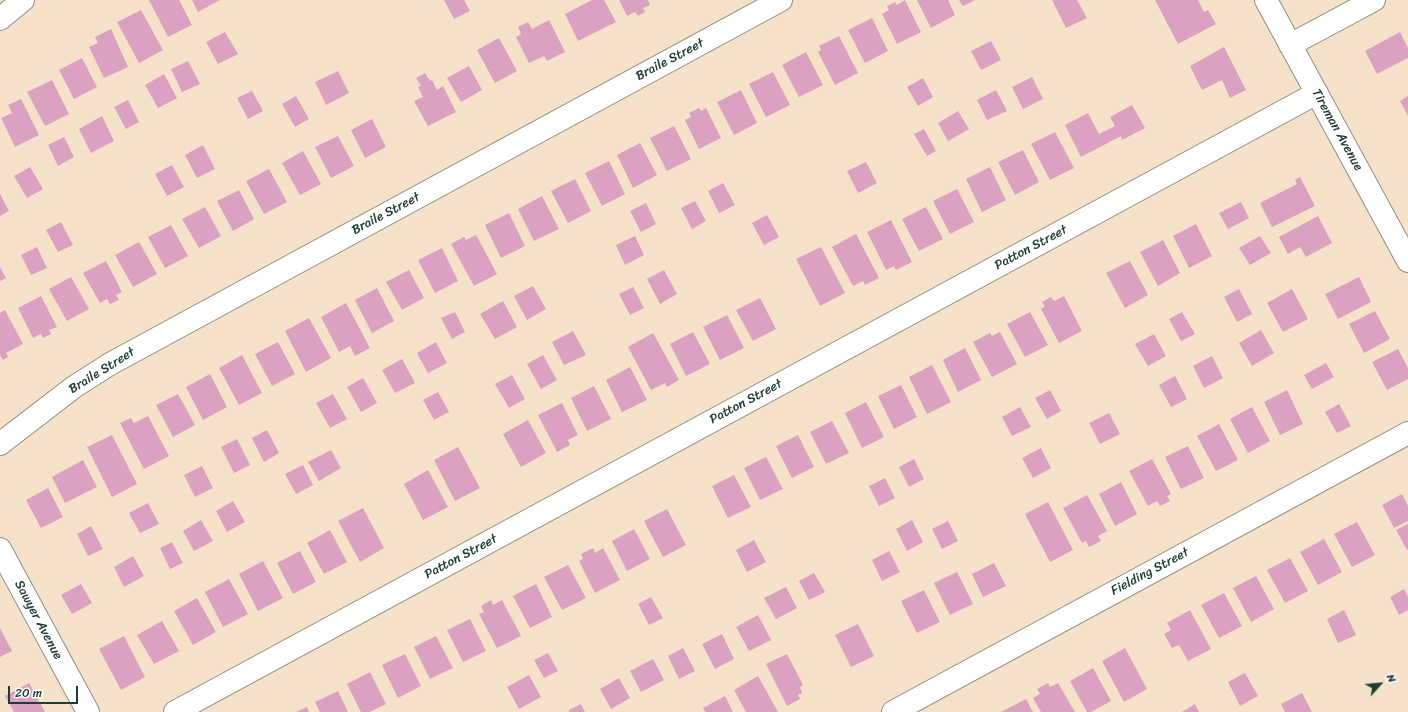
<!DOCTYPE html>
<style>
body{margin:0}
#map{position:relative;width:1408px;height:712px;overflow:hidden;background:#f6e2ca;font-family:Sriracha,sans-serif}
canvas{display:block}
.north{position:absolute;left:1360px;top:664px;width:40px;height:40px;-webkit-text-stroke:3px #fff;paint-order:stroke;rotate:63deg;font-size:11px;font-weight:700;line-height:16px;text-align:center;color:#1f3d34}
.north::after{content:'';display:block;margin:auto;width:14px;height:18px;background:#1f3d34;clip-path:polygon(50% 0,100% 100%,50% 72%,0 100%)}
.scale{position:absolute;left:8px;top:686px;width:70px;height:18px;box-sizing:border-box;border:2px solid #1f3d34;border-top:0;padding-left:5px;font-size:12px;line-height:14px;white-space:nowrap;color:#1f3d34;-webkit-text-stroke:3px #fff;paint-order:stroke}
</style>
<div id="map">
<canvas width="1408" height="712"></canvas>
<div class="north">N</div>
<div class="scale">20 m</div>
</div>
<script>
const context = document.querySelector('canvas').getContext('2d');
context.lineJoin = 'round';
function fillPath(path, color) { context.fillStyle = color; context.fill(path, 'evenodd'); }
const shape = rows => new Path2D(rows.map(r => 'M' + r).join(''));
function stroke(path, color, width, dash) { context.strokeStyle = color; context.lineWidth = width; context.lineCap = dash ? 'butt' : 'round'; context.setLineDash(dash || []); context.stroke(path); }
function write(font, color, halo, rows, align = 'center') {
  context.font = font + ' Sriracha,sans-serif'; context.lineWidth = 4; context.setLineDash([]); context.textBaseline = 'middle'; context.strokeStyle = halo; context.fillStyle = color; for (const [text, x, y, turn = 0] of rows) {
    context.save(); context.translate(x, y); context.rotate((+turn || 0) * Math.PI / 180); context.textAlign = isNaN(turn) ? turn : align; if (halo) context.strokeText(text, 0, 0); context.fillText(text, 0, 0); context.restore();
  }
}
fillPath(shape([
 [149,0,179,0,192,25,168,37],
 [192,0,220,0,198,12],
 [444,0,464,0,470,11,454,19],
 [592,0,604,0,616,22,578,41,565,14],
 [619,0,648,0,650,5,643,8,645,12,638,16,635,12,627,16],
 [905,0,921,32,897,44,882,14,889,10,887,6,895,2,897,5],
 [917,0,948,0,955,15,931,28],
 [959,0,975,0,963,6],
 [1052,0,1077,0,1087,18,1066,28],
 [1155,0,1198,0,1204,12,1208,10,1216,24,1178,44],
 [141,10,163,50,139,63,117,22],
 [872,18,888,51,865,63,848,30],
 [549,20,565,52,547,61,544,56,529,63,516,37,521,34,518,27,528,22,532,29],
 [111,29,128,67,104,78,89,47,98,43,95,37],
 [225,32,238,54,218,64,206,42],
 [1400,32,1408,48,1408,58,1377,74,1365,51],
 [839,36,858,73,835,85,818,52,821,50,819,46],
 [499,38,517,71,495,83,477,50],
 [991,41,1001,60,981,70,971,51],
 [1224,47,1246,90,1230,98,1222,80,1202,90,1190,66],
 [806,52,823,85,799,97,782,65],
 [82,58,97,87,74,99,59,70],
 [188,61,200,84,182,92,171,69],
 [469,66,482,90,461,102,447,78],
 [338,71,349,93,326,105,315,82],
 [773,72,790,105,766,117,749,84],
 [425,73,430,81,432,80,437,90,443,86,456,112,428,126,414,101,423,97,418,87,421,86,416,78],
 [164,74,177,98,158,108,145,85],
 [1032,77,1043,99,1023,109,1012,87],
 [923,78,933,97,918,106,907,87],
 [52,80,69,114,45,126,27,92],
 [741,90,757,123,734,135,717,102],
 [996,90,1007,111,987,120,977,100],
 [252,91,263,111,248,119,237,98],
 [296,96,309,119,295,127,282,104],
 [1408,96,1408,116,1400,101],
 [21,99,39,135,15,147,1,118,12,113,8,105],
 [128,100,139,122,126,129,114,107],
 [1132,105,1145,128,1122,140,1121,136,1081,157,1065,125,1088,113,1099,134,1115,126,1110,117],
 [699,108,701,111,706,108,721,138,699,149,685,120,691,117,689,113],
 [958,111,969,129,948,141,938,123],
 [102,116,114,141,91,153,79,129],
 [372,119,386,147,365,158,351,130],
 [674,126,691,159,667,171,650,138],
 [924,129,936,151,927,156,914,134],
 [1055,132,1074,168,1050,180,1031,144],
 [338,136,354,166,331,178,315,147],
 [64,137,74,157,58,166,48,145],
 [640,143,657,175,633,188,617,155],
 [203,145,215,169,197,178,185,155],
 [1023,150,1039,182,1015,195,998,162],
 [303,151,321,184,300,195,282,163],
 [609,161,625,194,602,206,585,173],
 [866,162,877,183,858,193,847,171],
 [172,165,184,187,167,196,155,174],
 [30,167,43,189,27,198,14,176],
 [990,167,1006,200,982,212,966,179],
 [269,169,287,202,264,214,246,181],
 [1300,177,1315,206,1272,227,1260,203,1297,184,1295,180],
 [575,179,591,211,568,223,551,191],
 [723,183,735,205,719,213,708,191],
 [957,189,974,222,950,234,933,201],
 [239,190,254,219,233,231,217,201],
 [0,194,9,211,0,216],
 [542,196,559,229,534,241,518,209],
 [695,201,706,221,692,229,681,208],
 [1241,202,1249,218,1228,229,1219,213],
 [646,203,656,224,641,232,630,211],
 [205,207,221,236,199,248,182,219],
 [926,207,943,239,919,251,902,219],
 [509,213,525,246,501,258,485,225],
 [767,215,779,237,764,245,752,223],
 [1318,216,1332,243,1306,257,1300,247,1288,254,1279,237],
 [891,220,912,262,896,270,894,266,886,270,867,232],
 [61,222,73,245,58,252,46,230],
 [1196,224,1212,256,1189,268,1173,236],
 [171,225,188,256,165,268,148,237],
 [856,234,879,278,865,285,863,281,853,286,832,247],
 [476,235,497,274,474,286,451,244,464,237,466,240],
 [635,236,644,255,625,265,616,245],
 [1260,236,1271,253,1250,265,1239,248],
 [1163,240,1180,273,1158,286,1140,252],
 [139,242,157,274,133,287,115,255],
 [37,247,47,268,31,275,21,255],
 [821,247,845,293,820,306,796,259],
 [442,248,458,281,435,293,418,260],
 [106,261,122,292,116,295,119,300,110,304,107,299,100,303,83,273],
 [1130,261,1148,295,1125,308,1106,273],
 [0,267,6,278,0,281],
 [409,270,424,298,402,310,386,282],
 [664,270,677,294,660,304,647,279],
 [71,277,89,309,67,321,49,289],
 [1359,277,1371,302,1338,319,1325,294],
 [533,286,546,309,527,320,514,296],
 [633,287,644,308,630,315,619,294],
 [377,288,394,321,372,333,355,300],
 [1239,289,1252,314,1237,322,1224,297],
 [1292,289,1308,319,1283,332,1267,303],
 [41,296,57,327,49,330,51,334,43,338,41,334,33,338,18,308],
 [1064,296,1082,331,1059,343,1041,309,1045,306,1042,302,1051,297,1054,301],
 [760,298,776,329,753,341,736,310],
 [503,301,517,327,495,339,480,314],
 [346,303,370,348,355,356,350,346,339,352,321,317],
 [5,310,23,344,6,353,8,357,3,360,0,355,0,313],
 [1375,311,1390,339,1364,353,1349,324],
 [455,312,465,332,452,339,441,318],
 [1030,312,1048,345,1025,357,1007,324],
 [1182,312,1195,334,1181,341,1169,319],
 [727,315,744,348,720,360,703,327],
 [309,318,331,358,306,372,285,331],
 [1261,330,1274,353,1252,366,1239,343],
 [573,331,586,355,564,365,552,342],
 [693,332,710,364,686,376,670,344],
 [1000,332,1017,364,992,377,973,342,990,333,992,336],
 [653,333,679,380,667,387,665,383,651,390,628,347],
 [1154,334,1166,356,1148,366,1135,344],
 [278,342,295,374,272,386,255,354],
 [436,342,447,363,428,373,417,353],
 [965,348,981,380,958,392,943,360],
 [1398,349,1408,368,1408,379,1387,390,1372,362],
 [242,355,262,393,239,405,219,368],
 [543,355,557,380,541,389,527,364],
 [1212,356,1223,378,1204,388,1193,366],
 [402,359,415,383,395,393,382,370],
 [1326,363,1334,377,1312,389,1304,375],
 [932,365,951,402,927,414,909,377],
 [630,367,647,400,622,412,606,380],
 [210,374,227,407,203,420,186,387],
 [512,375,525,399,509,408,495,384],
 [1175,376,1187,399,1171,407,1159,385],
 [363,378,377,403,361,412,347,387],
 [901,385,917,417,894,429,878,396],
 [594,386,611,419,587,431,571,398],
 [1050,390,1061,411,1047,419,1035,398],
 [1287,390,1303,424,1280,435,1264,402],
 [438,392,449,412,434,420,423,400],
 [178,394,195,425,173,437,156,405],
 [333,394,347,419,330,428,316,403],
 [866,402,884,437,862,448,845,413],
 [562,403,578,435,568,440,570,445,557,452,538,415],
 [1339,404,1351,426,1337,433,1325,412],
 [1020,407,1031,427,1012,436,1002,417],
 [1252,407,1270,441,1248,453,1230,419],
 [1109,413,1120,434,1100,444,1089,423],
 [148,416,169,456,144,469,120,423,131,418,134,423],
 [528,420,546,453,521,467,503,434],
 [832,421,849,453,826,464,810,432],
 [1219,424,1238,460,1216,471,1197,436],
 [267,430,279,453,264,462,252,438],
 [112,435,137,484,112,497,87,447],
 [798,435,814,467,792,478,776,446],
 [237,439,250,465,234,473,221,447],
 [1188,446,1204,478,1181,489,1165,457],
 [458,447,480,488,455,501,434,460],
 [1041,448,1051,468,1033,478,1022,458],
 [331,450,341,468,319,481,308,462],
 [766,457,783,489,760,500,744,468],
 [914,459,924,479,909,487,899,467],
 [1152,459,1171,494,1167,496,1170,501,1160,506,1157,501,1148,506,1129,471],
 [83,460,97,487,65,503,52,477],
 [303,465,313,485,296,494,285,474],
 [202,466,213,488,195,497,184,475],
 [428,470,448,507,423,520,404,484],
 [734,475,751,507,728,518,712,486],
 [885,478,895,498,879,506,869,486],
 [1121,482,1137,514,1115,526,1099,494],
 [48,488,63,517,41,528,26,500],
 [1402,494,1408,506,1408,521,1394,528,1382,505],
 [1087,495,1107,531,1098,536,1101,541,1089,547,1086,541,1082,543,1063,508],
 [233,501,245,522,227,532,216,511],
 [1048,502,1073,550,1050,562,1025,514],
 [148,503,159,524,140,533,129,513],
 [363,508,384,548,360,562,338,521],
 [667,509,686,545,663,557,644,521],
 [201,520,213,541,194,551,183,531],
 [912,520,923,542,907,551,896,529],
 [948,521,958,541,942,549,932,529],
 [1357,522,1375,555,1352,567,1334,534],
 [1408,524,1408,549,1407,550,1396,530],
 [91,526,103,549,88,556,77,534],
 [634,529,650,559,627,571,612,541],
 [330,530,347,562,324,574,307,543],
 [1324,539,1342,572,1318,585,1300,552],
 [754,540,766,562,747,572,736,550],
 [172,542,183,563,170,569,160,548],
 [593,548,595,553,603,548,620,580,595,593,579,561,583,559,581,554],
 [300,551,316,582,293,594,277,563],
 [889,551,900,572,882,581,872,560],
 [133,556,144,576,124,587,114,567],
 [1290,558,1308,591,1285,603,1267,570],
 [263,561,283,598,258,611,239,574],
 [994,563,1006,586,983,597,972,574],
 [568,565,586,598,562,610,544,577],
 [957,572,973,604,950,615,934,583],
 [814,573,825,592,809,600,799,581],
 [1256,576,1274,609,1251,622,1233,588],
 [229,579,248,614,223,627,205,592],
 [81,584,92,603,72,614,61,595],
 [536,584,552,617,530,628,513,596],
 [786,587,797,608,776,619,764,598],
 [1404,589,1408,597,1408,610,1399,615,1390,597],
 [924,590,940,622,917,633,901,601],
 [1224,593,1242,626,1219,638,1201,605],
 [651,597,663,618,649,625,638,604],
 [197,598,216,632,193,645,174,611],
 [491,600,493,605,502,600,521,636,497,648,479,614,484,612,481,606],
 [1190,610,1211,649,1188,661,1179,645,1172,648,1164,634,1171,630,1167,623],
 [1344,610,1356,635,1338,643,1327,619],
 [758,615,771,640,749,651,736,627],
 [470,619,486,651,463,662,447,630],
 [162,621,179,651,154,664,137,635],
 [858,624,874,656,851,667,835,635],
 [0,628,12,651,0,657],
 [722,634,734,659,715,669,702,644],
 [124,636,145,677,121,690,99,649],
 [436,636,453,668,430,679,414,647],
 [683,648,695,671,679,679,668,656],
 [1125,648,1147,689,1124,702,1102,661],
 [548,653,558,671,544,678,534,660],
 [405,654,421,686,398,698,382,665],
 [787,654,803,685,800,687,802,693,798,695,800,699,787,706,766,664],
 [653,659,664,680,641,692,630,671],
 [1093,668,1111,701,1091,712,1087,712,1070,681],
 [370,672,386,704,370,712,361,712,347,684],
 [1245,673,1258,696,1240,706,1228,682],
 [529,675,541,697,519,709,507,687],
 [758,676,778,712,746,712,734,690],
 [619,678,630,698,611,709,600,689],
 [29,683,45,712,14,712,5,696],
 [1048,683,1050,687,1058,683,1075,712,1041,712,1033,698,1040,694,1037,689],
 [338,691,348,712,320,712,315,702],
 [1302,693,1312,712,1285,712,1281,704],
 [725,696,733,712,705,712,703,708],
 [1026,699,1033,712,1001,712],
 [581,704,585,712,569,712,569,710],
 [1195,704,1199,712,1182,712],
 [307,707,309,712,296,712]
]), '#dba1c0');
const minor = shape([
 [1266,0,1408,261],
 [0,19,23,0],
 [1290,45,1374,0],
 [0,444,74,387,110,364,781,0],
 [0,549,88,712],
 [175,712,1317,93],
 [893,712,1408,433]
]);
stroke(minor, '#8a907f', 24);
stroke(minor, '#fff', 22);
write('13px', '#1f3d34', '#fff', [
 ["Braile Street",670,60,-28],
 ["Tireman Avenue",1337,130,61],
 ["Braile Street",386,214,-28],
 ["Patton Street",1031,248,-28],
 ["Braile Street",102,371,-32],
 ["Patton Street",746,402,-28],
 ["Patton Street",461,557,-28],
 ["Fielding Street",1150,572,-28],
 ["Sawyer Avenue",38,620,62]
]);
</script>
